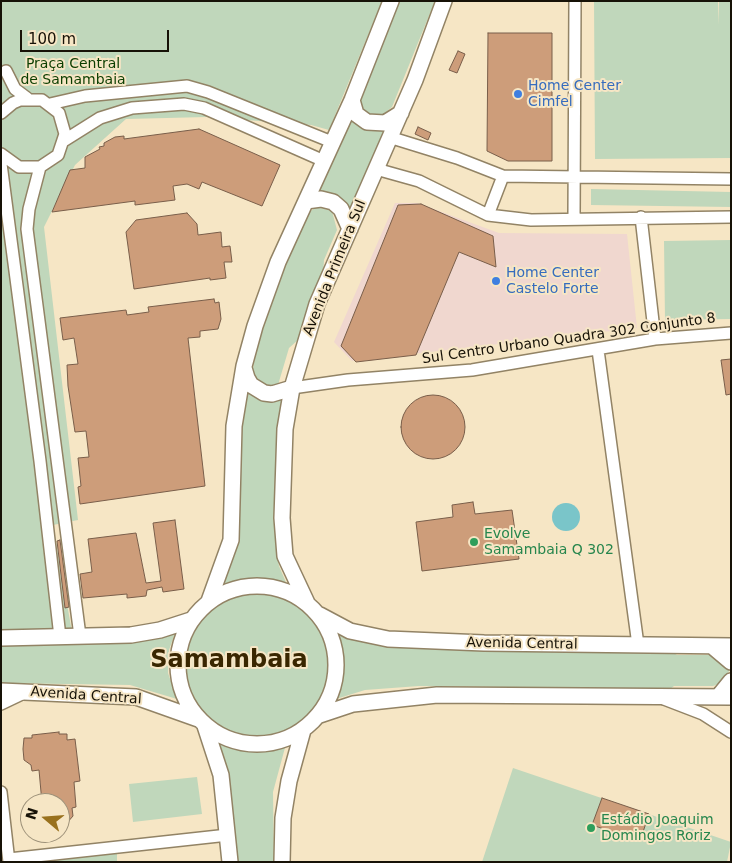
<!DOCTYPE html>
<meta charset="utf-8">
<style>
body{margin:0}
#map{position:relative;width:732px;height:863px;overflow:hidden;background:#f6e6c5;font-family:"DejaVu Sans",sans-serif}
canvas{display:block}
.frame{position:absolute;inset:0;border:2px solid #171207;pointer-events:none}
.north{position:absolute;left:20px;top:793px;width:50px;height:50px;box-sizing:border-box;background:#f6e6c5;border:1px solid #9d9179;border-radius:50%;rotate:288deg;font-size:14px;font-weight:700;line-height:20px;text-align:center;color:#171207}
.north::after{content:'';display:block;margin:auto;width:18px;height:22px;background:#99711d;clip-path:polygon(50% 0,100% 100%,50% 72%,0 100%)}
.scale{position:absolute;left:20px;top:30px;width:149px;height:22px;box-sizing:border-box;border:2px solid #171207;border-top:0;padding-left:6px;font-size:15px;line-height:18px;white-space:nowrap;color:#171207;-webkit-text-stroke:4px #f6e6c5;paint-order:stroke}
</style>
<div id="map">
<canvas width="732" height="863"></canvas>
<div class="frame"></div>
<div class="north">N</div>
<div class="scale">100 m</div>
</div>
<script>
const context = document.querySelector('canvas').getContext('2d');
context.lineJoin = 'round';
function fillPath(path, color) { context.fillStyle = color; context.fill(path, 'evenodd'); }
const shape = rows => new Path2D(rows.map(r => 'M' + r).join(''));
function stroke(path, color, width, dash) { context.strokeStyle = color; context.lineWidth = width; context.lineCap = dash ? 'butt' : 'round'; context.setLineDash(dash || []); context.stroke(path); }
function write(font, color, halo, rows, align = 'center') {
  context.font = font + ' "DejaVu Sans",sans-serif'; context.lineWidth = 4; context.setLineDash([]); context.textBaseline = 'middle'; context.strokeStyle = halo; context.fillStyle = color; for (const [text, x, y, turn = 0] of rows) {
    context.save(); context.translate(x, y); context.rotate((+turn || 0) * Math.PI / 180); context.textAlign = isNaN(turn) ? turn : align; if (halo) context.strokeText(text, 0, 0); context.fillText(text, 0, 0); context.restore();
  }
}
fillPath(shape([
 [395,203,417,203,499,233,627,234,637,328,352,361,334,342]
]), '#f0d7cf');
fillPath(shape([
 [1,1,382,1,329,130,311,125,207,117,126,119,75,165,44,227,78,520,53,525,72,632,1,633],
 [394,1,435,1,392,107,380,117,365,118,356,110],
 [594,1,718,1,719,25,719,1,731,1,731,158,595,159],
 [350,110,369,129,389,128,351,214,313,196],
 [591,189,731,192,731,207,591,205],
 [317,207,332,211,337,230,324,260,323,275,298,340,289,348,278,385,265,391,252,374,259,335,285,259,294,247,309,212],
 [731,240,731,319,665,320,664,241],
 [244,384,283,393,276,548,279,566,288,587,261,580,238,582,223,586,236,544,238,427],
 '186 665a72 72 0 1 1 144 0a72 72 0 1 1-144 0Z',
 [176,630,169,650,168,673,177,699,130,685,1,683,1,641],
 [334,631,359,641,387,644,666,648,677,655,715,655,729,667,729,671,724,682,713,686,674,686,670,689,419,686,365,690,336,699,343,681,341,649],
 [220,743,253,749,286,744,273,792,274,862,235,862,230,809],
 [513,768,731,842,727,862,482,862],
 [197,777,202,814,133,822,129,784],
 [117,849,117,862,18,862]
]), '#c0d7bb');
fillPath(shape([
 '552 517a14 14 0 1 1 28 0a14 14 0 1 1-28 0Z'
]), '#7ac5c9');
const building = shape([
 [488,33,552,33,552,161,508,161,487,151,488,33],
 [458,51,465,54,457,73,449,70,458,51],
 [418,127,431,133,428,140,415,134,418,127],
 [199,129,280,165,262,206,202,182,199,189,187,184,173,186,175,200,135,205,135,201,52,212,70,170,85,168,85,157,100,149,99,147,104,146,104,143,115,137,124,136,124,139,199,129],
 [421,204,493,236,496,267,459,252,416,355,356,362,341,346,396,210,398,205,421,204],
 [187,213,197,224,198,235,221,232,222,247,230,246,232,262,224,262,226,278,210,280,210,278,134,289,126,232,136,220,187,213],
 [214,299,215,303,219,302,221,319,218,329,200,331,200,337,188,338,205,486,80,504,78,487,81,486,78,458,89,457,86,431,75,432,68,386,67,365,78,364,74,338,63,340,60,318,126,310,127,315,149,312,148,307,214,299],
 [731,359,731,394,726,395,721,360,731,359],
 '401 427a32 32 0 1 1 64 0a32 32 0 1 1-64 0Z',
 [473,502,475,514,512,510,519,559,422,571,416,522,453,517,452,505,473,502],
 [175,520,184,589,163,592,162,587,147,590,146,596,127,598,127,594,83,598,80,574,92,572,88,539,136,533,146,583,161,581,153,523,175,520],
 [60,540,69,607,65,608,57,541,60,540],
 [59,732,59,734,67,734,67,740,75,739,80,781,74,782,76,807,72,808,73,816,60,831,60,803,42,803,39,770,32,771,31,765,24,760,23,749,24,738,32,738,32,735,59,732],
 [602,798,649,814,640,841,592,825,602,798]
]);
fillPath(building, '#cd9d7a');
stroke(building, '#795e4a', 1);
const minor = shape([
 [6,71,15,89,27,98],
 [50,104,85,96,187,86,208,92,332,142],
 [1,113,13,103,20,100,42,100,59,113,65,134,58,155,40,167,19,167,1,154],
 [389,137,457,158,503,176,731,179],
 [65,140,100,118,132,108,184,104,204,108,324,161],
 [1,164,40,461,60,637],
 [40,167,29,209,27,229,80,636],
 [376,169,419,181,488,215,531,220,731,217],
 [488,215,503,176],
 [574,217,575,1],
 [641,217,655,339],
 [598,350,638,645],
 [292,388,348,380,472,370,655,339,731,333],
 [664,699,703,714,731,732],
 [1,704,24,693],
 [1,792,9,862],
 [9,859,228,835]
]);
const major = shape([
 [352,100,356,114,367,122,385,123,401,113],
 [306,201,321,199,333,202,341,209,350,229],
 [244,368,247,378,251,385,264,393,272,394,292,388],
 '178 665a79 79 0 1 1 158 0a79 79 0 1 1-158 0Z',
 [209,601,231,540,234,426,244,366,255,326,278,262,352,100,391,1],
 [307,603,285,556,282,518,285,429,292,388,317,304,415,80,444,1],
 [320,615,350,631,388,639,484,643,731,646],
 [1,638,131,635,160,630,191,620],
 [712,646,731,662],
 [1,691,136,697,198,719],
 [718,697,731,681],
 [317,716,353,704,437,695,731,697],
 [205,726,221,775,230,862],
 [282,862,283,818,289,781,303,730]
]);
stroke(minor, '#928365', 14);
stroke(major, '#928365', 18);
stroke(minor, '#fff', 11);
stroke(major, '#fff', 15);
for (const [x, y, r, color] of [
 [518,94,5,"#3f7fe0"],
 [496,281,5,"#3f7fe0"],
 [474,542,5,"#2e9e5b"],
 [591,828,5,"#2e9e5b"]
]) { const dot = new Path2D(); dot.arc(x, y, r, 0, 2 * Math.PI); context.fillStyle = color; context.fill(dot); stroke(dot, '#f6e6c5', 2); }
write('14px', '#0b3e00', '#f6e6c5', [
 ["Praça Central",73,64],
 ["de Samambaia",73,80]
]);
write('14px', '#366cbe', '#f6e6c5', [
 ["Home Center",528,86],
 ["Cimfel",528,102],
 ["Home Center",506,273],
 ["Castelo Forte",506,289]
], 'left');
write('14px', '#171207', '#f6e6c5', [
 ["Avenida Primeira Sul",335,268,-68],
 ["Sul Centro Urbano Quadra 302 Conjunto 8",569,339,-8],
 ["Avenida Central",522,644,1],
 ["Avenida Central",86,696,4]
]);
write('14px', '#27864d', '#f6e6c5', [
 ["Evolve",484,534],
 ["Samambaia Q 302",484,550],
 ["Estádio Joaquim",601,820],
 ["Domingos Roriz",601,836]
], 'left');
write('bold 24px', '#392600', '#f6e6c5', [
 ["Samambaia",229,661]
]);
</script>
